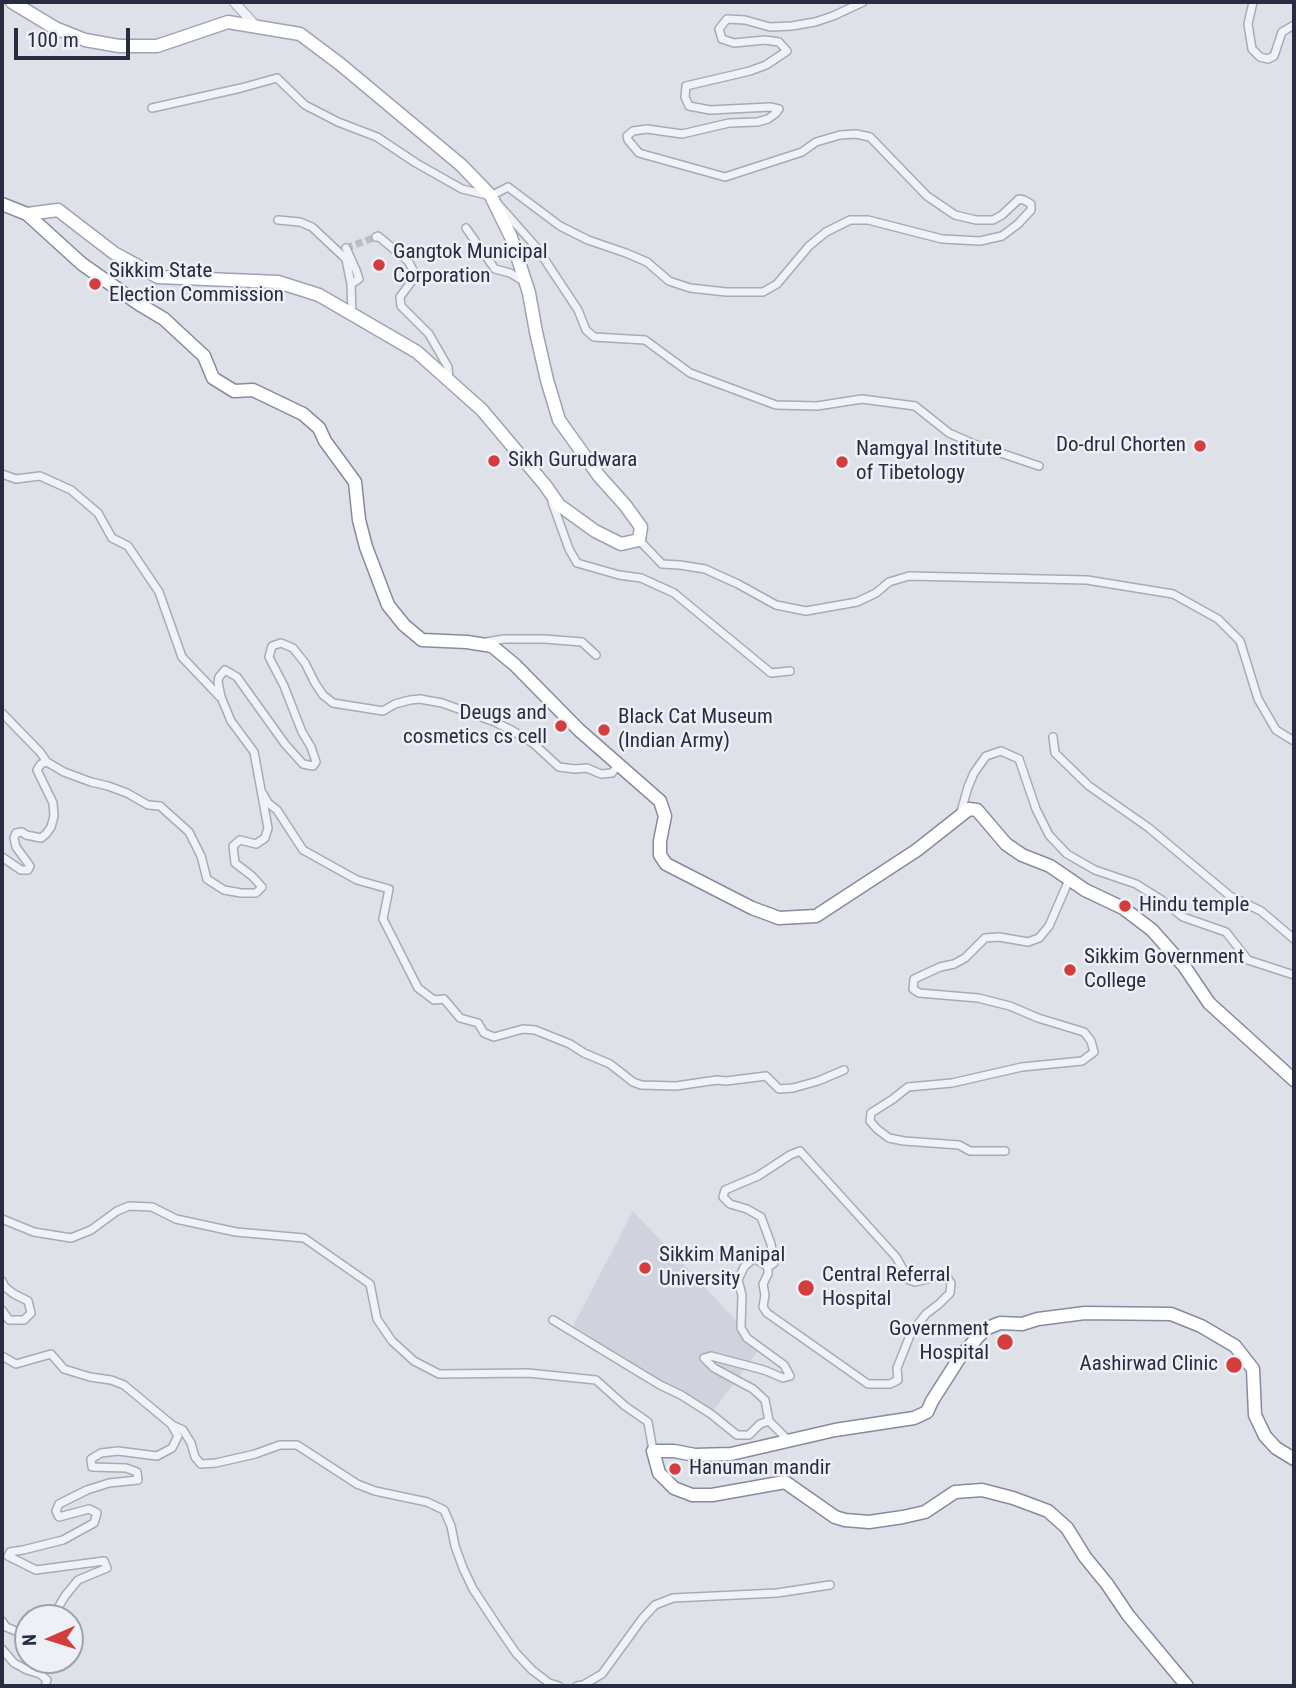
<!DOCTYPE html>
<style>
body{margin:0}
#map{position:relative;width:1296px;height:1688px;overflow:hidden;background:#dee1e8;font-family:"Roboto Condensed",sans-serif}
canvas{display:block}
.frame{position:absolute;inset:0;border:4px solid #272c40;pointer-events:none}
.north{position:absolute;left:14px;top:1604px;width:70px;height:70px;box-sizing:border-box;background:#edf0f6;border:2px solid #9ea2ad;border-radius:50%;rotate:267deg;font-size:19px;font-weight:700;line-height:28px;text-align:center;color:#272c40}
.north::after{content:'';display:block;margin:auto;width:24px;height:32px;background:#d43d3d;clip-path:polygon(50% 0,100% 100%,50% 72%,0 100%)}
.scale{position:absolute;left:14px;top:28px;width:116px;height:32px;box-sizing:border-box;border:4px solid #272c40;border-top:0;padding-left:9px;font-size:21px;line-height:24px;white-space:nowrap;color:#272c40;-webkit-text-stroke:5px #edf0f6;paint-order:stroke}
</style>
<div id="map">
<canvas width="1296" height="1688"></canvas>
<div class="frame"></div>
<div class="north">N</div>
<div class="scale">100 m</div>
</div>
<script>
const context = document.querySelector('canvas').getContext('2d');
context.lineJoin = 'round';
function fillPath(path, color) { context.fillStyle = color; context.fill(path, 'evenodd'); }
const shape = rows => new Path2D(rows.map(r => 'M' + r).join(''));
function stroke(path, color, width, dash) { context.strokeStyle = color; context.lineWidth = width; context.lineCap = dash ? 'butt' : 'round'; context.setLineDash(dash || []); context.stroke(path); }
function write(font, color, halo, rows, align = 'center') {
  context.font = font + ' "Roboto Condensed",sans-serif'; context.lineWidth = 5; context.setLineDash([]); context.textBaseline = 'middle'; context.strokeStyle = halo; context.fillStyle = color; for (const [text, x, y, turn = 0] of rows) {
    context.save(); context.translate(x, y); context.rotate((+turn || 0) * Math.PI / 180); context.textAlign = isNaN(turn) ? turn : align; if (halo) context.strokeText(text, 0, 0); context.fillText(text, 0, 0); context.restore();
  }
}
fillPath(shape([
 [633,1211,761,1347,711,1414,573,1326]
]), '#d0d3dd');
stroke(shape([
 [346,248,376,237]
]), '#b9bdc6', 7, [7, 3.5]);
const minor = shape([
 [863,2,833,16,815,22,792,26,770,27,745,20,727,19,719,29,722,39,734,43,765,40,779,42,787,51,766,65,750,71,686,86,685,97,689,106,710,110,770,107,779,109,776,113,768,119,757,122,729,123,682,134,647,129,633,131,627,136,628,140,639,153,646,155,725,177,802,152,816,142,840,135,856,134,870,137,927,196,955,215,976,220,993,220,1002,215,1019,199,1024,200,1031,204,1031,210,1018,224,1002,236,980,241,942,239,868,220,850,220,826,232,809,246,777,284,763,292,726,292,690,288,669,281,647,262,626,253,588,240,560,226,508,187,491,196,537,248,578,310,586,330,594,337,645,340,690,373,776,405,817,406,862,399,915,406,949,433,974,444,1039,466],
 [1253,2,1248,24,1252,49,1260,57,1268,59,1274,56,1282,32,1294,25],
 [152,108,241,88,277,78,305,105,338,122,377,137,416,163,462,189,487,195],
 [278,220,300,222,312,227,346,259,351,284,352,313],
 [466,228,495,269,510,273,525,282],
 [376,237,378,236,408,261,414,272,414,278,400,297,401,306,429,334,448,367,449,380],
 [346,248,356,270,359,279,351,284],
 [2,474,16,479,40,476,71,490,98,513,112,538,128,546,159,592,182,657,220,697],
 [552,502,569,549,577,563,619,575,641,578,674,593,771,673,790,671],
 [639,540,662,564,680,565,705,569,738,584,776,605,806,611,857,602,876,593,889,582,909,576,1087,580,1173,594,1218,619,1240,641,1258,699,1276,730,1294,741],
 [486,642,504,639,544,639,582,642,596,655],
 [2,713,40,752,47,762,64,772,91,782,108,786,127,793,148,805,160,806,189,832,201,856,207,879,224,890,241,893,256,893,262,887,252,876,235,863,233,846,240,840,256,844,265,838,268,828,254,752,231,721,221,697,218,682,219,677,225,670,237,677,285,744,303,764,313,766,316,762,311,747,302,732,284,686,269,657,272,646,281,643,293,648,305,663,315,683,323,695,333,703,383,711,395,704,410,700,420,699,442,703,495,722,513,731,534,744,559,767,575,769,587,768,601,774,612,773,618,765],
 [1053,737,1055,753,1089,786,1149,828,1230,896,1261,911,1294,939],
 [263,794,268,803,277,810,303,850,357,880,389,889,383,919,418,988,434,1000,444,999,460,1018,478,1023,484,1033,494,1037,523,1029,535,1030,570,1044,584,1053,610,1064,633,1082,641,1085,676,1086,717,1080,726,1081,766,1076,779,1089,793,1088,818,1081,844,1070],
 [960,815,968,787,974,773,986,756,1001,751,1019,759,1036,809,1049,835,1067,854,1095,870,1136,884,1160,899,1183,917,1226,932,1248,960,1294,975],
 [2,857,21,870,28,870,30,866,16,847,14,838,16,833,22,832,26,835,41,838,46,834,51,827,54,816,53,803,37,770,41,764,47,762],
 [1005,1151,970,1151,959,1145,904,1141,889,1138,877,1129,870,1121,871,1113,893,1099,908,1087,952,1083,1022,1067,1082,1061,1094,1052,1091,1041,1084,1032,1038,1018,1010,1006,978,998,919,993,913,989,914,979,940,967,954,964,965,958,985,938,999,937,1028,942,1039,938,1049,926,1069,880],
 [2,1219,34,1232,71,1238,91,1230,117,1211,129,1206,152,1207,176,1219,236,1232,304,1238,370,1284,377,1319,392,1341,414,1361,439,1374,528,1373,596,1380,625,1406,648,1422,653,1451],
 [2,1281,5,1287,14,1294,28,1301,31,1313,24,1320,9,1320,2,1310],
 [553,1320,660,1385,681,1395,711,1414,737,1435,749,1435,760,1424,769,1421,765,1400,753,1389,714,1368,704,1358,711,1356,764,1370,783,1378,790,1376,784,1365,747,1338,741,1328,742,1295,738,1280,744,1267,754,1258,768,1267,774,1263,771,1244,761,1217,747,1209,730,1204,723,1197,725,1190,758,1176,790,1155,800,1151,896,1257,909,1280,915,1282,945,1275,951,1283,950,1293,939,1304,926,1314,911,1333,897,1368,898,1380,890,1384,868,1384,767,1313,763,1307,765,1295,763,1284,768,1274,768,1267],
 [2,1356,16,1364,51,1354,64,1369,90,1377,111,1380,124,1385,171,1424,178,1436,172,1448,157,1456,118,1451,101,1453,91,1459,92,1467,126,1468,137,1472,138,1480,109,1483,87,1490,59,1504,56,1511,59,1517,89,1509,97,1513,94,1523,63,1540,23,1550,10,1552,8,1556,36,1570,104,1561,107,1568,78,1580,65,1596,52,1618],
 [769,1421,788,1440],
 [172,1425,183,1430,191,1443,195,1457,201,1464,216,1463,255,1454,280,1445,297,1445,357,1484,375,1491,427,1502,444,1510,451,1526,455,1546,463,1568,473,1589,498,1627,516,1653,532,1670,549,1683,559,1686],
 [2,1621,6,1627,28,1636],
 [2,1649,14,1663,27,1670,40,1674,47,1680,45,1686],
 [577,1686,583,1685,602,1674,642,1619,655,1605,673,1598,777,1593,830,1585]
]);
const tertiary = shape([
 [234,2,256,26]
]);
const primary = shape([
 [12,2,55,28,85,40,119,46,157,46,228,22,300,34,340,64,461,165,491,196,511,237,529,293,536,332,547,380,559,420,599,476,625,505,641,527,639,540,621,544,595,531,559,505,545,485,482,410,417,352,319,295,278,282,158,277,114,253,58,210,27,214]
]);
const trunk = shape([
 [2,204,27,214,82,264,139,304,164,319,204,356,213,378,234,391,253,390,303,414,319,428,325,441,355,482,359,520,366,547,388,605,404,625,422,640,467,642,492,646,515,665,579,730,660,801,665,816,660,841,660,855,666,864,752,908,779,918,816,916,917,850,969,809,977,810,1006,844,1022,855,1050,866,1085,890,1123,908,1152,930,1184,966,1209,1003,1294,1080],
 [1187,1686,1128,1615,1107,1584,1085,1557,1067,1528,1048,1511,1013,1498,982,1490,955,1492,925,1512,903,1517,869,1522,845,1520,835,1517,785,1482,712,1495,692,1495,674,1488,659,1473,653,1451,674,1451,695,1455,731,1454,835,1430,914,1418,927,1412,932,1401,960,1357,985,1329,1000,1323,1022,1324,1038,1319,1085,1313,1171,1314,1201,1326,1235,1346,1253,1369,1255,1415,1265,1436,1276,1448,1294,1459]
]);
stroke(minor, '#a7abb6', 10);
stroke(tertiary, '#a7abb6', 11);
stroke(primary, '#9da3b4', 15);
stroke(trunk, '#858ba0', 15);
stroke(minor, '#f1f2f6', 7);
stroke(tertiary, '#f1f2f6', 9);
stroke(primary, '#fff', 12);
stroke(trunk, '#fff', 12);
for (const [x, y, r, color] of [
 [379,265,7,"#d43d3d"],
 [95,284,7,"#d43d3d"],
 [1200,446,7,"#d43d3d"],
 [494,461,7,"#d43d3d"],
 [842,462,7,"#d43d3d"],
 [561,726,7,"#d43d3d"],
 [604,730,7,"#d43d3d"],
 [1125,906,7,"#d43d3d"],
 [1070,970,7,"#d43d3d"],
 [645,1268,7,"#d43d3d"],
 [806,1288,9,"#d43d3d"],
 [1005,1342,9,"#d43d3d"],
 [1234,1365,9,"#d43d3d"],
 [675,1469,7,"#d43d3d"]
]) { const dot = new Path2D(); dot.arc(x, y, r, 0, 2 * Math.PI); context.fillStyle = color; context.fill(dot); stroke(dot, '#edf0f6', 2.5); }
write('21px', '#272c40', '#edf0f6', [
 ["Gangtok Municipal",393,253],
 ["Corporation",393,277],
 ["Sikkim State",109,272],
 ["Election Commission",109,296],
 ["Do-drul Chorten",1186,446,"right"],
 ["Namgyal Institute",856,450],
 ["of Tibetology",856,474],
 ["Sikh Gurudwara",508,461],
 ["Deugs and",547,714,"right"],
 ["cosmetics cs cell",547,738,"right"],
 ["Black Cat Museum",618,718],
 ["(Indian Army)",618,742],
 ["Hindu temple",1139,906],
 ["Sikkim Government",1084,958],
 ["College",1084,982],
 ["Sikkim Manipal",659,1256],
 ["University",659,1280],
 ["Central Referral",822,1276],
 ["Hospital",822,1300],
 ["Government",989,1330,"right"],
 ["Hospital",989,1354,"right"],
 ["Aashirwad Clinic",1218,1365,"right"],
 ["Hanuman mandir",689,1469]
], 'left');
</script>
